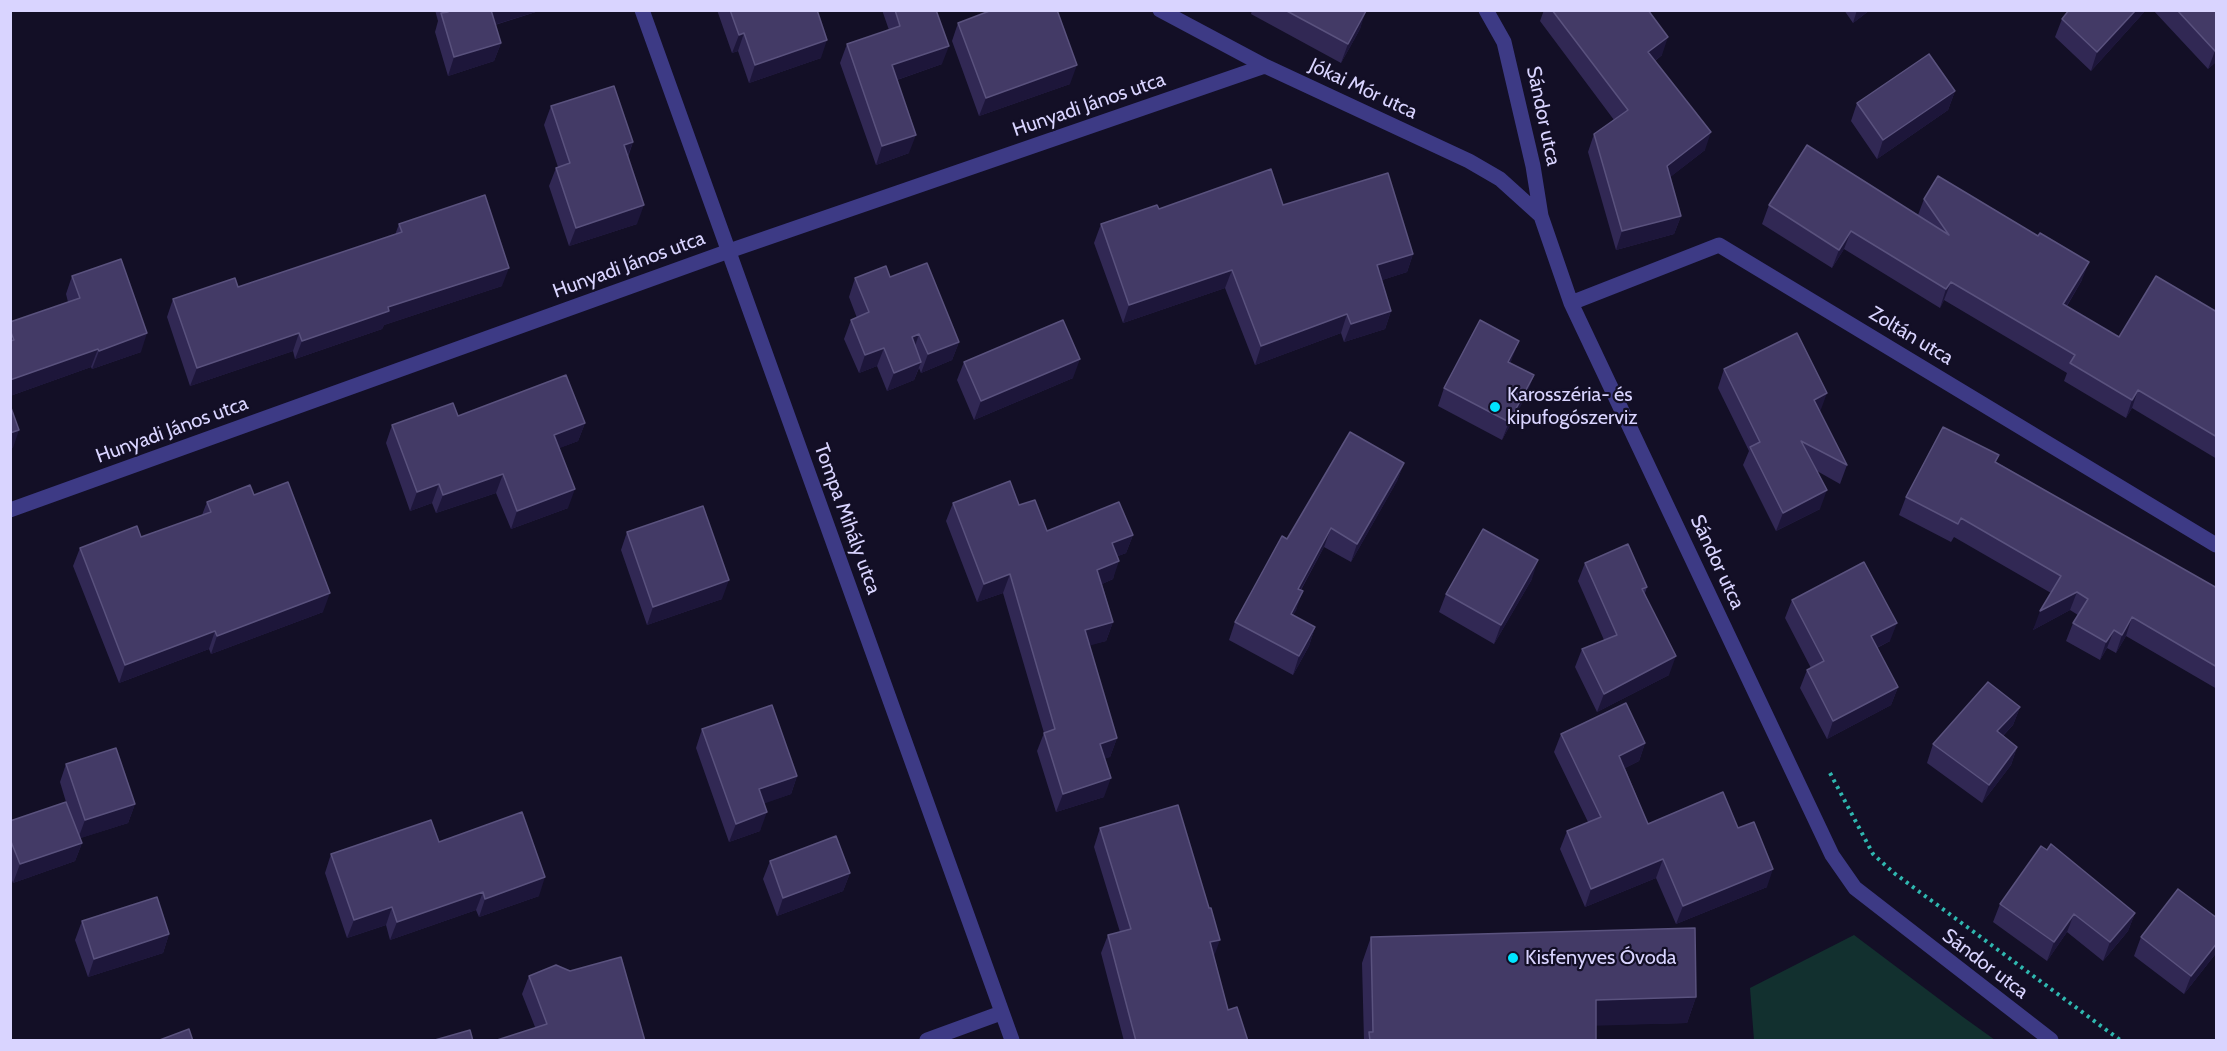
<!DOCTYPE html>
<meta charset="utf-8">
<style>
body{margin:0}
#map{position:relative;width:2227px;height:1051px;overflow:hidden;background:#130f26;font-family:Cabin,sans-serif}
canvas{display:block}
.frame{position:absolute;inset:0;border:12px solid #d9d4ff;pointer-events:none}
</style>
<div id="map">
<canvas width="2227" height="1051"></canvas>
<div class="frame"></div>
</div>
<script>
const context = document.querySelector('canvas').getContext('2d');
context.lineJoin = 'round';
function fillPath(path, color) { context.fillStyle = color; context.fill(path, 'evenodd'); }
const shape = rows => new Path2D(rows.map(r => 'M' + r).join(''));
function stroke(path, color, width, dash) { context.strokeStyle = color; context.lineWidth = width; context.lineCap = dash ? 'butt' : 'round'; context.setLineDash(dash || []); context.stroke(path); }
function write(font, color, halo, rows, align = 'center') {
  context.font = font + ' Cabin,sans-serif'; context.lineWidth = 4.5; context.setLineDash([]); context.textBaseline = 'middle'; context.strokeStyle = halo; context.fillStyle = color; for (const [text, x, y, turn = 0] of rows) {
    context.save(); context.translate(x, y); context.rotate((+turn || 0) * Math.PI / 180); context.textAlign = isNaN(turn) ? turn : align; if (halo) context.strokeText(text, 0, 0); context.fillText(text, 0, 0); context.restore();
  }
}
fillPath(shape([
 [1854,935,1963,1017,1995,1040,1754,1040,1750,988]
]), '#12302f');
stroke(shape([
 [1830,773,1873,854,1894,873,2120,1040]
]), '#2fb8b0', 4, [3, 4.5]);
stroke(shape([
 [642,10,1012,1040],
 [1160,10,1265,66,1469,161,1500,179,1541,216],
 [1486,10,1504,42,1533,166,1541,216,1571,303,1832,855,1855,888,2051,1040],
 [1571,303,1719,245,2216,545],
 [10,510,729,251,1265,66],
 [927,1040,1001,1013]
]), '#3d3a85', 15);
fillPath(shape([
 [435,10,542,10,495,25,501,43,494,61,448,76,435,32,438,21],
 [717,10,817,10,821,58,749,83,738,51,732,53],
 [882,10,936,10,942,64,897,80,909,153,876,165,840,63,847,44,889,30],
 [1252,10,1365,10,1360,29,1341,63,1251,14],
 [1544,10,1648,10,1662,55,1655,61,1705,150,1670,177,1681,216,1674,234,1616,250,1588,152,1594,134,1614,120,1540,21],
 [1844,10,1870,10,1853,23],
 [2146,10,2091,71,2055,37,2062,19],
 [2153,10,2217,10,2217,61,2208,69],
 [958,23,1070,84,979,116,952,41],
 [1955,91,1948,110,1877,159,1851,121,1857,103],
 [551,106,633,142,628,157,637,224,569,246,549,186,556,168,558,167,544,125],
 [1924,199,2082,280,2067,306,2119,337,2217,312,2217,459,2132,408,2126,418,2064,381,2067,373,1944,300,1940,308,1844,249,1832,268,1762,224,1769,205,1918,215],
 [1283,205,1413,254,1407,272,1382,280,1391,311,1385,329,1344,342,1341,333,1255,365,1225,288,1123,323,1094,243,1101,224,1159,209],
 [399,224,502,286,384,325,382,329,295,359,293,351,190,386,167,317,173,299,238,287,395,235],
 [72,276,141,352,92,369,91,367,10,396,10,322,68,302,66,294],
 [855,278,959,342,952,360,921,373,919,368,914,380,887,391,877,366,859,373,844,339,851,320,857,318,849,297],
 [1512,359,1510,363,1527,394,1502,440,1438,406,1444,388],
 [964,362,1073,378,974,420,957,380],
 [1724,369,1820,412,1847,465,1840,484,1817,471,1820,509,1776,531,1743,465,1749,451,1718,388],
 [458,416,585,423,578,441,559,448,568,508,511,529,496,493,436,513,432,503,410,511,386,443,392,425],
 [1999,455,1996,462,2217,588,2217,689,2126,636,2116,653,2107,648,2100,660,2066,641,2073,623,2078,615,2070,610,2033,630,2051,593,1954,537,1951,542,1899,515,1906,497],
 [1404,463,1397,481,1351,562,1324,547,1301,590,1296,610,1293,615,1315,627,1309,646,1293,675,1229,640,1235,622,1287,539],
 [254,495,323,612,211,654,209,649,119,683,73,566,80,548,141,537,202,515,207,502],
 [953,503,1019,505,1047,531,1133,535,1126,553,1118,556,1113,579,1102,584,1113,622,1106,641,1089,645,1117,738,1110,757,1105,758,1104,797,1056,812,1037,751,1044,733,1003,593,977,602,946,521],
 [627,532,722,599,647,625,621,550],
 [1585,563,1647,587,1645,593,1669,675,1597,712,1575,667,1582,649,1604,640,1578,581],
 [1532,579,1494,644,1439,612,1446,594],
 [1792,600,1890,641,1877,648,1898,687,1891,705,1827,739,1800,688,1807,670,1811,668,1785,618],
 [2020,707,2013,725,2003,736,2017,747,2011,765,1982,803,1927,763,1933,744],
 [702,729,797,776,791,794,764,803,760,831,729,842,696,748],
 [1561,734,1645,743,1639,761,1625,768,1648,824,1738,828,1767,887,1676,924,1656,878,1585,907,1560,849,1567,831,1588,822,1554,752],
 [66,764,135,804,128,823,80,838,82,843,75,861,13,883,10,875,10,821,66,802,60,782],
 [1100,828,1214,956,1228,1010,1248,1041,1124,1041,1101,953,1108,935,1120,932,1094,847],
 [439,842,539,896,479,917,476,910,390,940,386,925,347,938,325,873,331,854],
 [770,861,850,873,843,891,777,916,763,879],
 [2000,904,2135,913,2128,931,2103,961,2067,932,2047,961,1993,922],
 [2217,918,2217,952,2184,994,2134,956,2141,937],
 [82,921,169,934,163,953,88,977,75,940],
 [1371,937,1696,997,1687,1023,1596,1025,1596,1041,1364,1041,1362,963],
 [529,976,645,1041,535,1027,522,994]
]), '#312854');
fillPath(shape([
 [490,10,542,10,484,28],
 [1857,10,1870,10,1853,23],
 [2136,10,2146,10,2091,71,2097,52],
 [1366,11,1360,29,1341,63,1348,44],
 [744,33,738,51,732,53,739,35],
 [1668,37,1662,55,1642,71,1648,52],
 [827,40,821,58,749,83,755,65],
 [501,43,494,61,448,76,454,57],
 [949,46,942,64,885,84,892,65],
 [2217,49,2217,61,2208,69,2215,51],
 [1077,65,1070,84,979,116,986,98],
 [1955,91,1948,110,1877,159,1883,140],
 [1711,132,1705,150,1660,185,1667,166],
 [916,135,909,153,876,165,882,146],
 [633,142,626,160,624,145],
 [644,205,637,224,569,246,576,228],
 [1681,216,1674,234,1616,250,1622,231],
 [1851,231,1844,249,1832,268,1839,250],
 [1413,254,1407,272,1370,284,1377,265],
 [2089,262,2082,280,2057,322,2063,304],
 [509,268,502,286,384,325,382,329,295,359,302,341,388,307],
 [1232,270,1225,288,1123,323,1129,305],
 [1951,282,1944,300,1940,308,1946,289],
 [1391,311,1385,329,1344,342,1351,324],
 [1347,314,1341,333,1255,365,1261,346],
 [147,333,141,352,92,369,99,351],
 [299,333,293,351,190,386,197,368],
 [919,334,913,352,912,337],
 [1519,341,1512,359,1501,380,1508,362],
 [959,342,952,360,921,373,928,354],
 [884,348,877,366,859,373,865,355],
 [98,349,91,367,10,396,10,380],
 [1080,359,1073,378,974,420,981,401],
 [921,362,914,380,887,391,894,373],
 [1534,375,1527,394,1502,440,1509,422],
 [2138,390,2132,408,2126,418,2132,400],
 [1827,393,1820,412,1814,400],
 [585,423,578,441,547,453,554,435],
 [19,430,13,448,10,449,10,433],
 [1404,463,1397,481,1351,562,1357,544],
 [503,474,496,493,436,513,443,495],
 [439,484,432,503,410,511,417,492],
 [575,489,568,508,511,529,517,511],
 [1827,490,1820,509,1776,531,1783,513],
 [1331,528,1324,547,1291,607,1298,589],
 [1133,535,1126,553,1105,561,1112,543],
 [1538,560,1532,579,1494,644,1501,625],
 [1119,561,1113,579,1091,589,1097,570],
 [1010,574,1003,593,977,602,984,584],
 [729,580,722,599,647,625,653,607],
 [1303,591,1296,610,1284,632,1291,614],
 [2077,592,2070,610,2033,630,2040,611],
 [330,593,323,612,211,654,217,636],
 [2132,617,2126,636,2116,653,2122,635],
 [1113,622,1106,641,1078,649,1085,630],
 [1897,623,1890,641,1864,654,1871,636],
 [1315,627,1309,646,1293,675,1299,656],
 [2114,630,2107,648,2100,660,2106,642],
 [215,631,209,649,119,683,125,665],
 [1676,656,1669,675,1597,712,1604,694],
 [1898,687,1891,705,1827,739,1833,721],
 [2020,707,2013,725,1990,749,1997,731],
 [1117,738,1110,757,1094,762,1100,744],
 [1645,743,1639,761,1613,774,1619,756],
 [2017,747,2011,765,1982,803,1989,785],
 [797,776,791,794,752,808,759,789],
 [1111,778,1104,797,1056,812,1063,794],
 [135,804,128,823,78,839,85,820],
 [767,812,760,831,729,842,736,824],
 [82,843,75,861,13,883,20,864],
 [1663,859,1656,878,1585,907,1591,889],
 [1773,869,1767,887,1676,924,1683,906],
 [850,873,843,891,777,916,783,898],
 [545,877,539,896,479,917,485,899],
 [483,892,476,910,390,940,397,922],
 [392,907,386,925,347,938,354,920],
 [2135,913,2128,931,2103,961,2110,942],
 [2074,914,2067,932,2047,961,2054,942],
 [169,934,163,953,88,977,94,959],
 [1220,940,1213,959,1210,942],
 [2217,943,2217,952,2184,994,2191,976],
 [1696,997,1687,1023,1586,1026,1596,1000]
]), '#1d163a');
const building = shape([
 [447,10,491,10,501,43,454,57,441,13,448,12,447,10],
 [730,10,817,10,827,40,755,65,744,33,739,35,730,10],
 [895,10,936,10,949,46,892,65,916,135,882,146,847,44,900,26,895,10],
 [992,10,1057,10,1077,65,986,98,958,23,992,10],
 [1285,10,1365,10,1366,11,1348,44,1285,10],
 [1552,10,1648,10,1668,37,1648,52,1711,132,1667,166,1681,216,1622,231,1594,134,1628,110,1552,10],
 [2069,10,2136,10,2097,52,2062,19,2069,10],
 [2177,10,2217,10,2217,49,2215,51,2177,10],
 [1929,54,1955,91,1883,140,1857,103,1929,54],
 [614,86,633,142,624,145,644,205,576,228,556,168,570,163,551,106,614,86],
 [1807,145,1949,235,1924,199,1938,176,2038,236,2040,233,2089,262,2063,304,2119,337,2156,276,2217,312,2217,437,2138,390,2132,400,2070,363,2075,355,1951,282,1946,289,1851,231,1839,250,1769,205,1807,145],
 [1271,169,1283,205,1388,173,1413,254,1377,265,1391,311,1351,324,1347,314,1261,346,1232,270,1129,305,1101,224,1157,205,1159,209,1271,169],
 [485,195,509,268,388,307,389,311,302,341,299,333,197,368,173,299,235,278,238,287,402,232,399,224,485,195],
 [121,259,147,333,99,351,98,349,10,380,10,341,14,340,10,330,10,322,80,298,72,276,121,259],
 [927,263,959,342,928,354,919,334,912,337,921,362,894,373,884,348,865,355,851,320,869,312,855,278,886,266,890,277,927,263],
 [1063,320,1080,359,981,401,964,362,1063,320],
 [1480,320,1519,341,1508,362,1534,375,1509,422,1444,388,1480,320],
 [1797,333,1827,393,1814,400,1847,465,1801,441,1827,490,1783,513,1750,447,1760,442,1724,369,1797,333],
 [566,375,585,423,554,435,575,489,517,511,503,474,443,495,439,484,417,492,392,425,453,403,458,416,566,375],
 [10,405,19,430,10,433,10,405],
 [1943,427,1999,455,1995,462,2217,588,2217,667,2132,617,2122,635,2114,630,2106,642,2073,623,2088,599,2077,592,2040,611,2061,576,1961,518,1958,524,1906,497,1943,427],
 [1350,432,1404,463,1357,544,1331,528,1298,589,1303,591,1291,614,1315,627,1299,656,1235,622,1282,536,1287,539,1350,432],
 [1010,481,1019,505,1035,500,1047,531,1119,502,1133,535,1112,543,1119,561,1097,570,1113,622,1085,630,1117,738,1100,744,1111,778,1063,794,1044,733,1055,729,1010,574,984,584,953,503,1010,481],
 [288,482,330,593,217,636,215,631,125,665,80,548,137,526,141,537,211,512,207,502,250,485,254,495,288,482],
 [703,506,729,580,653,607,627,532,703,506],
 [1483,529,1538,560,1501,625,1446,594,1483,529],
 [1628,544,1647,587,1642,589,1676,656,1604,694,1582,649,1617,635,1585,563,1628,544],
 [1864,562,1897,623,1871,636,1898,687,1833,721,1807,670,1824,661,1792,600,1864,562],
 [1988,682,2020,707,1997,731,2017,747,1989,785,1933,744,1988,682],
 [1626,703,1645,743,1619,756,1648,824,1723,792,1738,828,1754,822,1773,869,1683,906,1663,859,1591,889,1567,831,1601,817,1561,734,1626,703],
 [772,705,797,776,759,789,767,812,736,824,702,729,772,705],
 [116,748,135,804,85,820,66,764,116,748],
 [66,802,82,843,20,864,10,839,10,821,66,802],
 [1178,805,1209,908,1211,908,1220,940,1210,942,1228,1010,1237,1007,1248,1041,1136,1041,1108,935,1131,929,1100,828,1178,805],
 [522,812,545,877,485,899,483,892,397,922,392,907,354,920,331,854,431,820,439,842,522,812],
 [836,836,850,873,783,898,770,861,836,836],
 [2051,844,2135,913,2110,942,2074,914,2054,942,2000,904,2041,846,2047,850,2051,844],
 [2178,889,2217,918,2217,943,2191,976,2141,937,2178,889],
 [157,897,169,934,94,959,82,921,157,897],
 [1695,928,1696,997,1596,1000,1596,1041,1370,1041,1369,1032,1373,1032,1371,937,1695,928],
 [621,957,645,1041,494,1041,547,1024,529,976,556,965,570,971,621,957],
 [189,1029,193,1041,157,1041,189,1029],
 [470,1030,473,1041,435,1040,470,1030]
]);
fillPath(building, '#433a66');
stroke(building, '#5a527e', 1.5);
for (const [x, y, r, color] of [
 [1495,407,6,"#00e5ff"],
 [1513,958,6,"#00e5ff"]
]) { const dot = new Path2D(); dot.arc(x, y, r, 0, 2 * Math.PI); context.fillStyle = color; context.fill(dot); stroke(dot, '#130f26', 2); }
write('20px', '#d9d4ff', '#130f26', [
 ["Jókai Mór utca",1363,89,25],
 ["Hunyadi János utca",1089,105,-19],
 ["Sándor utca",1543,116,78],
 ["Hunyadi János utca",629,265,-20],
 ["Zoltán utca",1911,336,31],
 ["Hunyadi János utca",172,430,-20],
 ["Tompa Mihály utca",847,519,70],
 ["Sándor utca",1717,562,65],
 ["Sándor utca",1985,964,37]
]);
write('20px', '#d9d4ff', '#130f26', [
 ["Karosszéria- és",1507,395],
 ["kipufogószerviz",1507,418],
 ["Kisfenyves Óvoda",1525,958]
], 'left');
</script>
